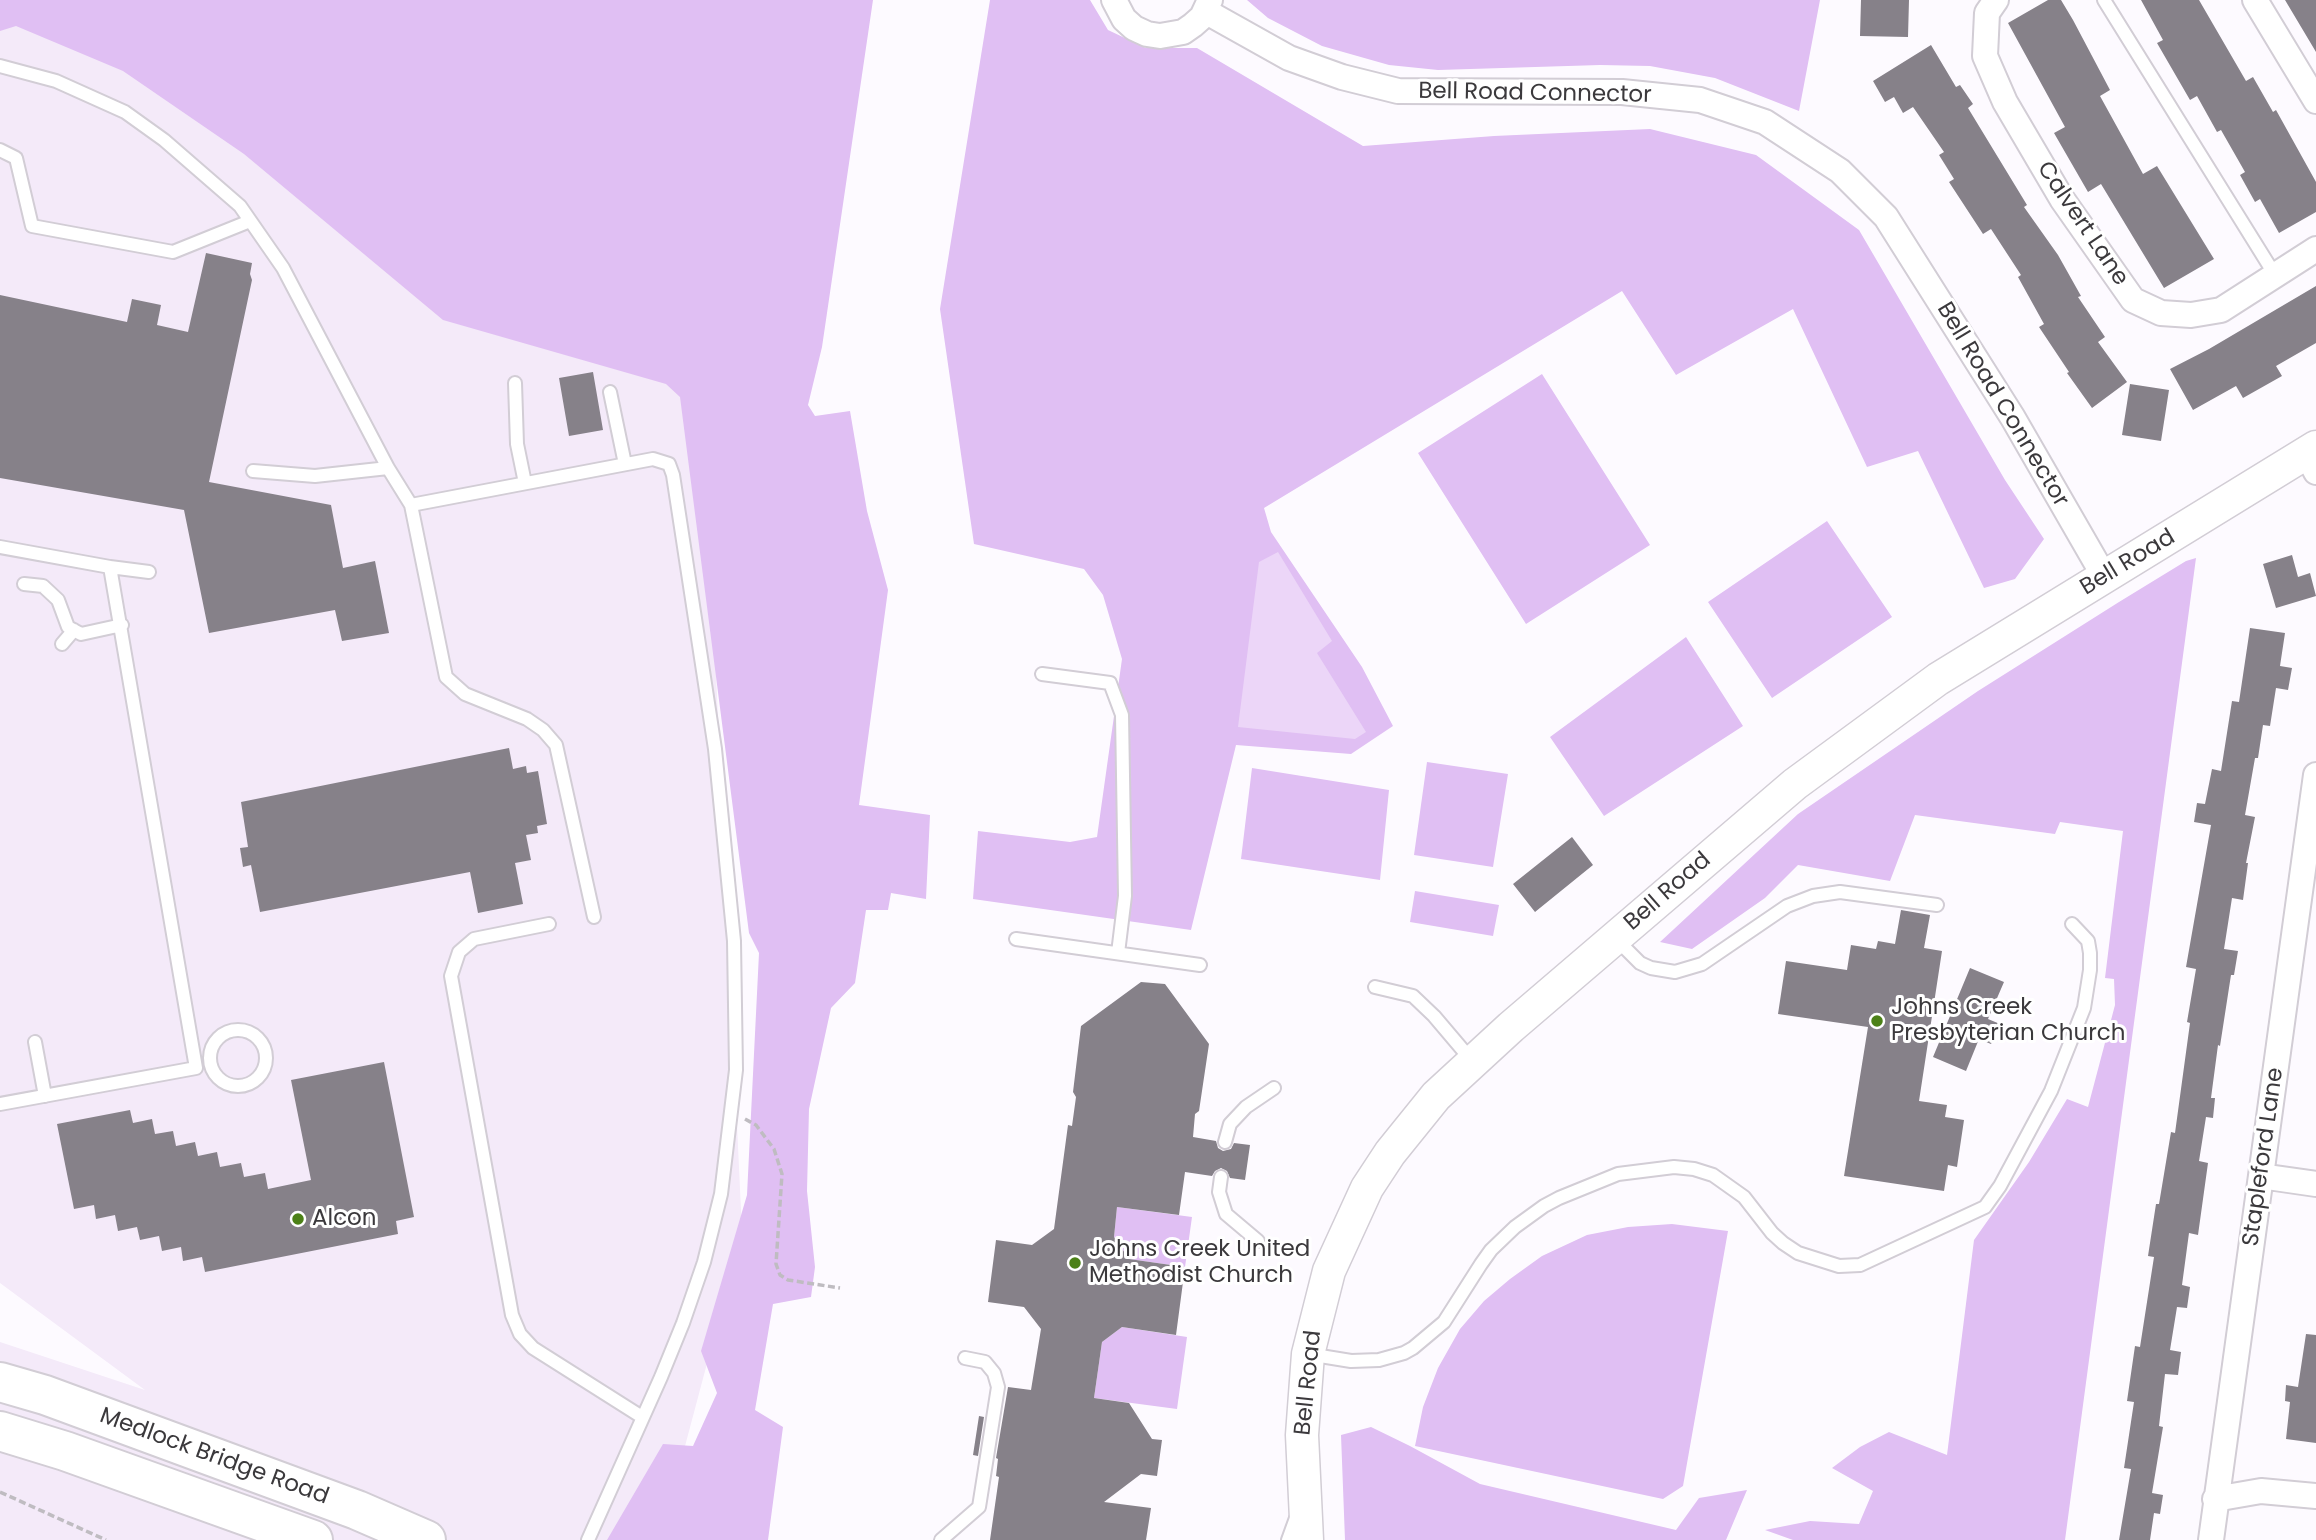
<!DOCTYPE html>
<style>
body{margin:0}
canvas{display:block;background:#fdfaff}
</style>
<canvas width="2316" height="1540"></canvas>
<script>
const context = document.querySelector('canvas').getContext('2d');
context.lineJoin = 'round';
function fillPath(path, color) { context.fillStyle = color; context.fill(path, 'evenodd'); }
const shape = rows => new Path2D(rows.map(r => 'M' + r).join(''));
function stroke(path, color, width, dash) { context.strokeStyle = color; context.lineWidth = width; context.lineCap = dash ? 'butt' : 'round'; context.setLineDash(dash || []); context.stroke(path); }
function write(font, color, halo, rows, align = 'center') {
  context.font = font + ' Poppins,sans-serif'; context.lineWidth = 6; context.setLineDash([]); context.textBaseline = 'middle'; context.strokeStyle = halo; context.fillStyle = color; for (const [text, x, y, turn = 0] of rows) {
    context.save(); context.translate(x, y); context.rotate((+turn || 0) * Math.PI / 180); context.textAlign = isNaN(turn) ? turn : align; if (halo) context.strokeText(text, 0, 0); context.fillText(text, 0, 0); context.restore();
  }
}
fillPath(shape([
 [0,0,661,0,706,460,742,1232,660,1540,0,1540,0,1342,145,1390,0,1283]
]), '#f4eaf9');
fillPath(shape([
 [0,0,873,0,822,347,808,405,815,416,850,411,867,511,888,590,859,805,930,815,926,899,891,893,888,910,866,910,855,983,831,1008,809,1109,807,1191,815,1267,811,1297,773,1304,755,1410,783,1427,768,1540,607,1540,663,1444,693,1446,717,1393,701,1351,747,1195,759,953,749,933,680,397,666,384,443,320,244,154,123,71,16,26,0,31],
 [990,0,1090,0,1108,30,1146,48,1197,48,1363,146,1494,136,1650,129,1756,155,1859,230,2005,480,2044,539,2015,579,1984,588,1918,451,1867,467,1793,309,1676,375,1622,291,1264,508,1271,532,1362,667,1393,726,1351,754,1236,745,1191,930,973,899,978,831,1070,842,1097,837,1122,659,1103,595,1084,569,974,544,940,309],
 [1247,0,1820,0,1799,111,1715,78,1650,66,1600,65,1438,70,1389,65,1322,46,1268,18],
 [1542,374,1650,545,1526,624,1418,453],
 [1827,521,1892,617,1772,698,1708,602],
 [2196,558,2065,1540,1793,1540,1765,1530,1810,1521,1859,1524,1873,1491,1832,1468,1860,1447,1889,1432,1947,1455,1974,1240,2029,1162,2067,1099,2088,1107,2115,1005,2114,979,2105,978,2123,831,2060,822,2055,834,1915,815,1890,881,1798,865,1765,898,1692,949,1660,942,1798,814,1978,691,2119,602,2186,561],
 [1686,637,1743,726,1604,816,1550,737],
 [1427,762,1508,774,1493,867,1414,855],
 [1252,768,1389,790,1380,880,1241,859],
 [1415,891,1499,905,1493,936,1410,922],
 [1117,1207,1192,1217,1185,1267,1129,1259,1114,1237],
 [1672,1224,1728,1231,1683,1486,1663,1499,1415,1446,1423,1407,1438,1368,1460,1329,1484,1301,1510,1279,1542,1256,1587,1235,1628,1227],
 [1122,1327,1187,1337,1177,1409,1094,1398,1102,1342],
 [1371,1427,1410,1446,1480,1484,1676,1530,1699,1498,1747,1490,1726,1540,1345,1540,1341,1435]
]), '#e0bff3');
fillPath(shape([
 [1278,552,1332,641,1317,653,1366,732,1355,739,1238,727,1259,562]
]), '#ecd6f8');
fillPath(shape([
 [1861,0,1909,0,1908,37,1860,36],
 [2048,0,2061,0,2073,20,2110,90,2100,96,2143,174,2157,166,2214,259,2164,288,2101,184,2088,192,2054,133,2065,127,2008,23],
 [2141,0,2199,0,2246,81,2253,77,2273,112,2276,110,2316,182,2316,212,2279,233,2260,199,2255,202,2240,175,2245,172,2221,130,2217,132,2197,96,2190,100,2157,43,2163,40],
 [2285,0,2316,0,2316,52],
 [1931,45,1956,87,1960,85,1973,104,1968,108,2027,205,2024,207,2058,255,2081,296,2078,297,2105,337,2098,342,2127,382,2092,408,2067,373,2069,372,2039,327,2044,324,2018,277,2021,275,1991,229,1983,234,1949,182,1954,179,1939,155,1944,152,1913,107,1903,113,1894,97,1885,102,1873,81],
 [206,253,252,263,250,274,252,280,209,482,331,505,343,568,375,561,389,633,342,641,335,610,209,633,184,510,0,478,0,295,127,322,132,299,161,305,157,325,188,332],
 [2316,286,2316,343,2276,366,2282,376,2243,398,2236,386,2193,410,2170,369,2209,349],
 [593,372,603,430,569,436,559,378],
 [2130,384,2169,390,2161,441,2122,435],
 [2292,555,2298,577,2310,573,2316,596,2276,608,2263,564],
 [2250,628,2285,633,2280,666,2292,668,2288,690,2276,688,2270,726,2263,725,2258,758,2255,758,2245,815,2255,817,2246,863,2248,863,2243,900,2232,898,2224,949,2238,951,2234,975,2231,975,2220,1046,2218,1045,2211,1098,2215,1098,2213,1118,2206,1117,2199,1161,2208,1163,2198,1235,2189,1233,2182,1285,2190,1287,2187,1308,2177,1307,2170,1350,2181,1352,2178,1375,2165,1374,2159,1426,2163,1427,2152,1493,2163,1495,2160,1514,2154,1513,2150,1540,2119,1540,2131,1469,2124,1468,2134,1402,2127,1401,2135,1346,2140,1347,2154,1257,2148,1256,2156,1204,2159,1204,2171,1132,2175,1133,2190,1023,2187,1022,2196,969,2186,967,2211,825,2194,822,2197,803,2205,804,2212,769,2221,771,2232,701,2239,702],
 [509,748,513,769,526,766,527,773,538,771,547,824,537,826,538,833,526,835,531,860,515,863,523,904,478,913,470,872,260,912,251,865,243,867,240,848,248,847,241,802],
 [1572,837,1593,865,1535,912,1513,884],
 [1901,910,1930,915,1924,948,1942,951,1919,1101,1947,1105,1945,1117,1964,1120,1957,1167,1948,1165,1944,1191,1844,1176,1868,1027,1778,1014,1786,961,1847,970,1851,945,1876,949,1878,941,1895,944],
 [1970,968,2004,982,1988,1019,2000,1024,1991,1044,1979,1039,1966,1071,1933,1057],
 [1141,982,1165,984,1209,1044,1199,1111,1195,1114,1193,1137,1216,1141,1218,1148,1223,1151,1231,1149,1234,1143,1250,1145,1245,1180,1230,1178,1227,1171,1221,1168,1215,1171,1212,1176,1185,1172,1179,1215,1117,1207,1114,1237,1129,1259,1185,1267,1176,1335,1122,1327,1102,1342,1094,1398,1129,1403,1152,1439,1162,1440,1157,1476,1141,1474,1104,1502,1151,1508,1146,1540,990,1540,999,1477,996,1476,998,1459,996,1458,1008,1387,1031,1390,1041,1329,1024,1307,988,1302,996,1240,1032,1245,1054,1229,1068,1125,1072,1126,1076,1097,1073,1092,1081,1026],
 [384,1062,414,1217,396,1221,398,1234,205,1272,202,1257,183,1261,181,1247,162,1251,159,1236,140,1240,137,1227,118,1231,115,1215,96,1219,94,1205,74,1209,57,1124,130,1110,133,1123,152,1119,155,1134,173,1131,176,1146,195,1142,198,1156,217,1152,220,1167,241,1163,244,1177,265,1173,268,1189,311,1180,291,1080],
 [2306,1334,2316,1335,2316,1443,2286,1439,2290,1402,2285,1401,2286,1385,2298,1387],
 [979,1416,984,1417,978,1456,973,1455]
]), '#868189');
const service = shape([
 [2104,0,2275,275],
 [0,66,56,81,125,112,164,140,240,206,283,268,388,468,411,505],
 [0,150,16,158,32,226,173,252,250,221],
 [515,383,517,444,525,483],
 [610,392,625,464],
 [253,471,315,476,388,468],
 [0,547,110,567,196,1068,0,1104],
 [110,567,149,572],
 [24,584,43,586,58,600,68,627,81,634,122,625],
 [62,644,74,630],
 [1042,674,1110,683,1122,715,1125,896,1118,953],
 [549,924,474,939,459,952,451,976,512,1315,520,1334,533,1348,642,1417],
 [1615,938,1640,963,1651,968,1675,972,1702,964,1787,906,1813,896,1840,892,1937,905],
 [1016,939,1200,965],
 [1375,987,1413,996,1434,1016,1473,1062],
 '210 1058a28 28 0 1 1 56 0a28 28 0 1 1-56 0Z',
 [35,1042,45,1096],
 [1225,1142,1230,1124,1246,1107,1274,1088],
 [1221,1177,1219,1192,1226,1214,1258,1241],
 [1308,1354,1351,1361,1379,1360,1404,1353,1413,1348,1444,1322,1481,1264,1491,1250,1515,1227,1544,1206,1559,1198,1618,1174,1674,1167,1694,1169,1713,1175,1744,1197,1772,1233,1783,1243,1798,1253,1839,1266,1860,1265,1985,1207,2000,1186,2051,1091,2084,1008,2090,970,2090,953,2088,941,2072,924],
 [588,1540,661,1377,683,1323,704,1262,721,1194,736,1070,734,941,715,749,673,475,669,464,653,459,411,505,446,677,465,694,527,719,543,730,556,745,594,917],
 [941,1540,979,1507,998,1387,994,1373,985,1362,965,1358],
 [1288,1540,1296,1518]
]);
const minor = shape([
 [1114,0,1124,19,1134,28,1147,34,1160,36,1183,32,1193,25,1202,17,1210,0],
 [1996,0,1987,13,1985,56,2005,102,2062,199,2133,300,2161,313,2191,315,2221,310,2316,249],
 [2255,0,2316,101],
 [1205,11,1289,58,1342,77,1398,91,1622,92,1700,100,1765,122,1840,171,1886,217,2013,418,2104,576],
 [2306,453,2316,472],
 [2261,1176,2316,1184],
 [2215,1499,2261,1491,2316,1496],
 [2211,1540,2316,775]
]);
const tertiary = shape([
 [1307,1540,1302,1435,1308,1354,1329,1271,1367,1188,1390,1153,1436,1096,1511,1027,1795,784,1938,679,2316,447]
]);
const trunk = shape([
 [0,1382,45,1395,357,1510,426,1540],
 [0,1431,65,1451,313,1540]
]);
stroke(service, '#d2cdd5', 16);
stroke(minor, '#d2cdd5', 28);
stroke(tertiary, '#d2cdd5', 35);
stroke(trunk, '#d2cdd5', 42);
stroke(shape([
 [745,1119,756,1125,774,1149,782,1174,776,1264,780,1275,788,1280,840,1288],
 [0,1492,106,1540]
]), '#bfbcc1', 3.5, [7, 3.5]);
stroke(service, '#fff', 12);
stroke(minor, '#fff', 24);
stroke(tertiary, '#fff', 32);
stroke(trunk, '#fff', 38);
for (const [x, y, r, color] of [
 [1877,1021,7,"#4c8117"],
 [298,1219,7,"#4c8117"],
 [1075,1263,7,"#4c8117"]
]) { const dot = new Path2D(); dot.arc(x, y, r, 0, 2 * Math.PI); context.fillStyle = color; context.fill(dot); stroke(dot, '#fff', 2.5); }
write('23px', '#3b393c', '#fff', [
 ["Bell Road Connector",1535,94,1],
 ["Calvert Lane",2082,224,56],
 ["Bell Road Connector",2002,405,59],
 ["Bell Road",2128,563,-31],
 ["Bell Road",1668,892,-41],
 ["Stapleford Lane",2264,1157,-82],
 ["Bell Road",1309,1383,-84],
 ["Medlock Bridge Road",214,1457,20]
]);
write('23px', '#3b393c', '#fff', [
 ["Johns Creek",1891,1008],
 ["Presbyterian Church",1891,1034],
 ["Alcon",312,1219],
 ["Johns Creek United",1089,1250],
 ["Methodist Church",1089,1276]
], 'left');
</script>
